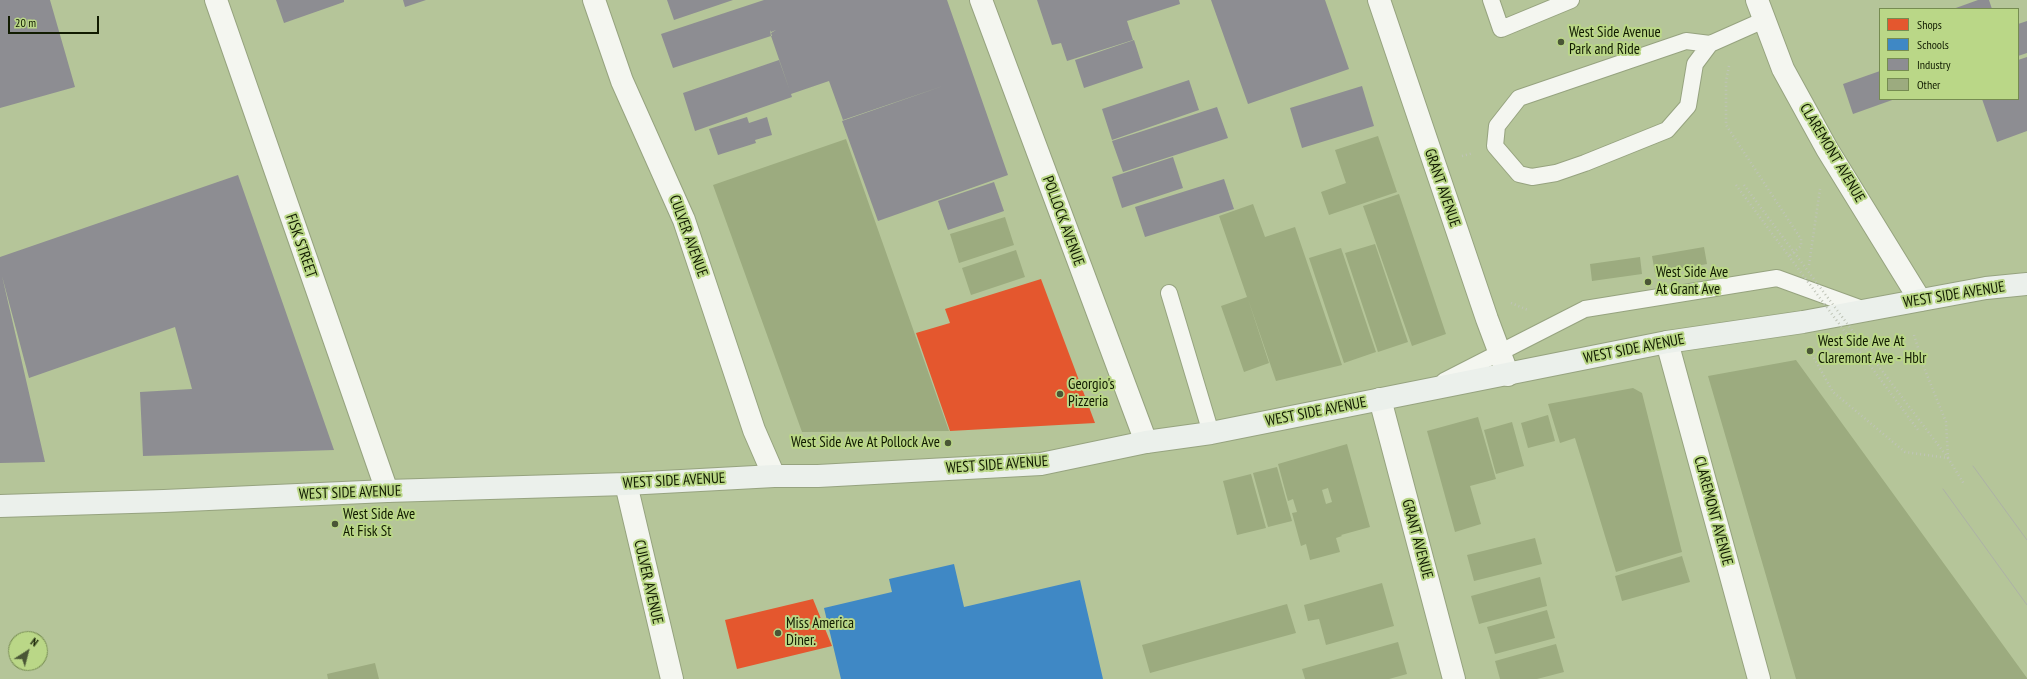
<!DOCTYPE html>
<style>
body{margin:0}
#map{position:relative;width:2027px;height:679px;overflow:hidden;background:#b5c599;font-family:"PT Sans Narrow",sans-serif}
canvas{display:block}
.legend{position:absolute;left:1879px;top:8px;width:140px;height:92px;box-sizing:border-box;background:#bad787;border:1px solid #768c51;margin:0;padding:5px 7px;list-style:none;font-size:12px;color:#111b00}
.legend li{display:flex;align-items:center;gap:8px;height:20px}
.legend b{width:20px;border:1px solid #768c51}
.north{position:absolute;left:8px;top:631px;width:40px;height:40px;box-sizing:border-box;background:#bad787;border:1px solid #768c51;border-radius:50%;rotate:36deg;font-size:11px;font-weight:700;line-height:16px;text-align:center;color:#111b00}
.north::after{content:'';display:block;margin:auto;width:14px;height:18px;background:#4a5636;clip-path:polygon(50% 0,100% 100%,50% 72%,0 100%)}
.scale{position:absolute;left:8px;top:16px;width:91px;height:18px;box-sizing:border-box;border:2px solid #111b00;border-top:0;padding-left:5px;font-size:12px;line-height:14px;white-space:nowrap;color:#111b00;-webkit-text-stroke:3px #bad787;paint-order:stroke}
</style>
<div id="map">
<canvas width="2027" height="679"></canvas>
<ul class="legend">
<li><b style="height:11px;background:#e4572e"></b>Shops</li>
<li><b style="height:11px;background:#3f88c5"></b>Schools</li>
<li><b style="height:11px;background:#8d8d92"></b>Industry</li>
<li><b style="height:11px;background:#9cab7f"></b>Other</li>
</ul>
<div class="north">N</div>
<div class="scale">20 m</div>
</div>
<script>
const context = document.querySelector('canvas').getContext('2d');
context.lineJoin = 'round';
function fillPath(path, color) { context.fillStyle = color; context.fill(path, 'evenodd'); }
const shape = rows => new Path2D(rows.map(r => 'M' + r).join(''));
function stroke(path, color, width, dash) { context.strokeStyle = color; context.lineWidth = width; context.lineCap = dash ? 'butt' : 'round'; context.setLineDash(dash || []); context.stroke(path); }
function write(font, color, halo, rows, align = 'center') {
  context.font = font + ' "PT Sans Narrow",sans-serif'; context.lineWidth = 4; context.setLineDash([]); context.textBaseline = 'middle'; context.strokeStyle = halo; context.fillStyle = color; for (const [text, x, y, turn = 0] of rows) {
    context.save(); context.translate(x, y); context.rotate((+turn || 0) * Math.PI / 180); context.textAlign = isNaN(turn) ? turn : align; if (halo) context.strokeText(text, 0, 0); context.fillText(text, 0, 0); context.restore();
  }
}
fillPath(shape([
 [1041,279,1095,423,950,431,916,333,950,323,945,309],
 [813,599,832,646,737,669,725,620]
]), '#e4572e');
fillPath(shape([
 [954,564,964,607,1080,580,1103,679,841,679,824,608,892,592,889,579]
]), '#3f88c5');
fillPath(shape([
 [0,0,50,0,75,87,0,108],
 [276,0,344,0,344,2,284,23],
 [403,0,426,0,405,7],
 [667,0,733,0,674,20],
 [764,0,947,0,1008,175,878,221,842,121,946,85,843,120,829,81,791,94,792,97,695,131,683,93,779,60,790,91,771,36,772,36,771,33,776,30,771,32,770,30,771,36,673,68,661,34],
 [1037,0,1179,0,1180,4,1127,21,1133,40,1067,61,1061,43,1052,45],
 [1211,0,1325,0,1349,69,1248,104],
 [1978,0,1989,0,1992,9,1953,9],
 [2027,21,2027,53,2018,56,2018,24],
 [1134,40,1143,68,1084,88,1075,60],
 [2027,57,2027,131,1997,142,1982,99,2018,99,2018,60],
 [1880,71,1880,99,1895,99,1853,114,1843,84],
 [1189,80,1199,110,1112,140,1102,109],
 [1362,86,1374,126,1302,148,1290,108],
 [1217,107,1228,138,1123,172,1112,141],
 [747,117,749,123,767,117,772,135,755,140,756,143,718,155,709,129],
 [1173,157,1183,188,1122,208,1112,177],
 [238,175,334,450,143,456,140,392,192,389,175,327,29,378,2,276,45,462,0,463,0,257],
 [1224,179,1234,209,1145,237,1135,207],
 [994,182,1004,211,948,230,938,201]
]), '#8d8d92');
fillPath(shape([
 [1378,136,1397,192,1329,215,1321,192,1346,183,1335,150],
 [846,139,949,431,802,432,713,185],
 [1399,194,1446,334,1412,346,1363,206],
 [1253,204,1265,237,1295,227,1342,365,1276,381,1248,299,1269,363,1244,372,1221,306,1247,297,1219,216],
 [1005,217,1014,245,959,263,950,234],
 [1375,244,1408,342,1378,352,1345,253],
 [1704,247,1707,264,1655,273,1652,256],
 [1341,248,1376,352,1344,363,1309,258],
 [1016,250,1025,277,971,295,962,268],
 [1640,257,1642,274,1592,281,1590,264],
 [1796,360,2027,678,2027,679,1796,679,1708,376],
 [1633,388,1642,393,1682,552,1616,572,1575,438,1560,443,1548,404],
 [1548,415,1555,441,1528,448,1521,423],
 [1478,417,1496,479,1470,486,1481,524,1455,532,1427,431],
 [1512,422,1524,466,1496,474,1484,430],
 [1347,444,1370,527,1341,535,1342,536,1336,538,1340,552,1310,560,1306,544,1301,546,1292,513,1297,512,1293,499,1288,501,1278,464],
 [1328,488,1332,502,1326,504,1322,490],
 [1277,467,1292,521,1268,527,1253,473],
 [1251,474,1266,528,1237,535,1223,481],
 [1535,538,1542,564,1474,581,1467,555],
 [1682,556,1690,582,1622,601,1615,576],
 [1540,577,1547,606,1479,624,1471,596],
 [1382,583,1394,626,1326,645,1319,619,1308,621,1304,605],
 [1287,604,1296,633,1150,673,1142,645],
 [1547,610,1555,638,1495,654,1487,627],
 [1398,642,1407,674,1389,679,1305,679,1302,669],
 [1556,644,1564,672,1537,679,1500,679,1495,661],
 [375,663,379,679,328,679,327,674]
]), '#9cab7f');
const service = shape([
 [1491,0,1501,29,1571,0],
 [1710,44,1686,41,1519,98,1497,126,1495,146,1519,174,1532,177,1556,173,1585,163,1667,130,1688,106,1695,64,1710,44,1764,20],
 [1169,293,1211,433],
 [1444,381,1585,309,1777,278,1865,310]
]);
const minor = shape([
 [216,0,387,491],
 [981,0,1146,442],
 [1379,0,1487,319,1508,375],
 [1757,0,1783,69,1827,149,1920,300],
 [1667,342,1759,679],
 [1380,399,1454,679]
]);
const tertiary = shape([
 [594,0,622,81,684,220,754,430,774,476],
 [626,484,672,679]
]);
const secondary = shape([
 [0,506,164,501,387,491,626,484,774,476,818,476,1041,464,1146,442,1211,433,1667,342,1803,322,1986,288,2027,284]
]);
stroke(service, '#96a37f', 18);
stroke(minor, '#96a37f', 24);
stroke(tertiary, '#96a37f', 24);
stroke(secondary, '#96a37f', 24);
stroke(shape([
 [1729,66,1726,81,1726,125,1801,239,1801,246,1789,256],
 [1462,156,1473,153],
 [1809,265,1820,189],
 [1511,303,1528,310],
 [1914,335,1925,370,1946,422,1948,458],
 [1810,351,1833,392,1905,452,1948,458,1964,484],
 [1892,384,1948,458]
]), '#bfc4b7', 2.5, [1, 3]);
stroke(service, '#f4f6f0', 16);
stroke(minor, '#f4f6f0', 22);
stroke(tertiary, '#f4f6f0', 22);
stroke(secondary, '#ebf0eb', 22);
stroke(shape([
 [1973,466,2027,540],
 [1943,489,2027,605]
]), '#adb1a7', 1);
stroke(shape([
 [1736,185,1918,430],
 [1744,185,1892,384]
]), '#bfc4b7', 2.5, [1, 3]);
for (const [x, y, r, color] of [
 [1561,42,4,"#4a5636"],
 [1648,282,4,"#4a5636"],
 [1810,351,4,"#4a5636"],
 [1060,394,4,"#4a5636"],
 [948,443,4,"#4a5636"],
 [335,524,4,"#4a5636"],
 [778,633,4,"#4a5636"]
]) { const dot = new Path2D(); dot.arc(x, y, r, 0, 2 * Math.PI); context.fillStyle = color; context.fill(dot); stroke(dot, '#bad787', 1.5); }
write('15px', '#111b00', '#bad787', [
 ["West Side Avenue",1569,33],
 ["Park and Ride",1569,50],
 ["West Side Ave",1656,273],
 ["At Grant Ave",1656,290],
 ["West Side Ave At",1818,342],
 ["Claremont Ave - Hblr",1818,359],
 ["Georgio's",1068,385],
 ["Pizzeria",1068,402],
 ["West Side Ave At Pollock Ave",940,443,"right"],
 ["West Side Ave",343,515],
 ["At Fisk St",343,532],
 ["Miss America",786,624],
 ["Diner.",786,641]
], 'left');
write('15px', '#111b00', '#bad787', [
 ["CLAREMONT AVENUE",1832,153,59],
 ["GRANT AVENUE",1442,188,71],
 ["POLLOCK AVENUE",1063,221,70],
 ["CULVER AVENUE",688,236,70],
 ["FISK STREET",301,246,71],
 ["WEST SIDE AVENUE",1954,295,-9],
 ["WEST SIDE AVENUE",1634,349,-11],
 ["WEST SIDE AVENUE",1316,412,-11],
 ["WEST SIDE AVENUE",997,465,-4],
 ["WEST SIDE AVENUE",674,481,-3],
 ["WEST SIDE AVENUE",350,493,-2],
 ["CLAREMONT AVENUE",1713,511,75],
 ["GRANT AVENUE",1417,539,75],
 ["CULVER AVENUE",648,582,77]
]);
</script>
